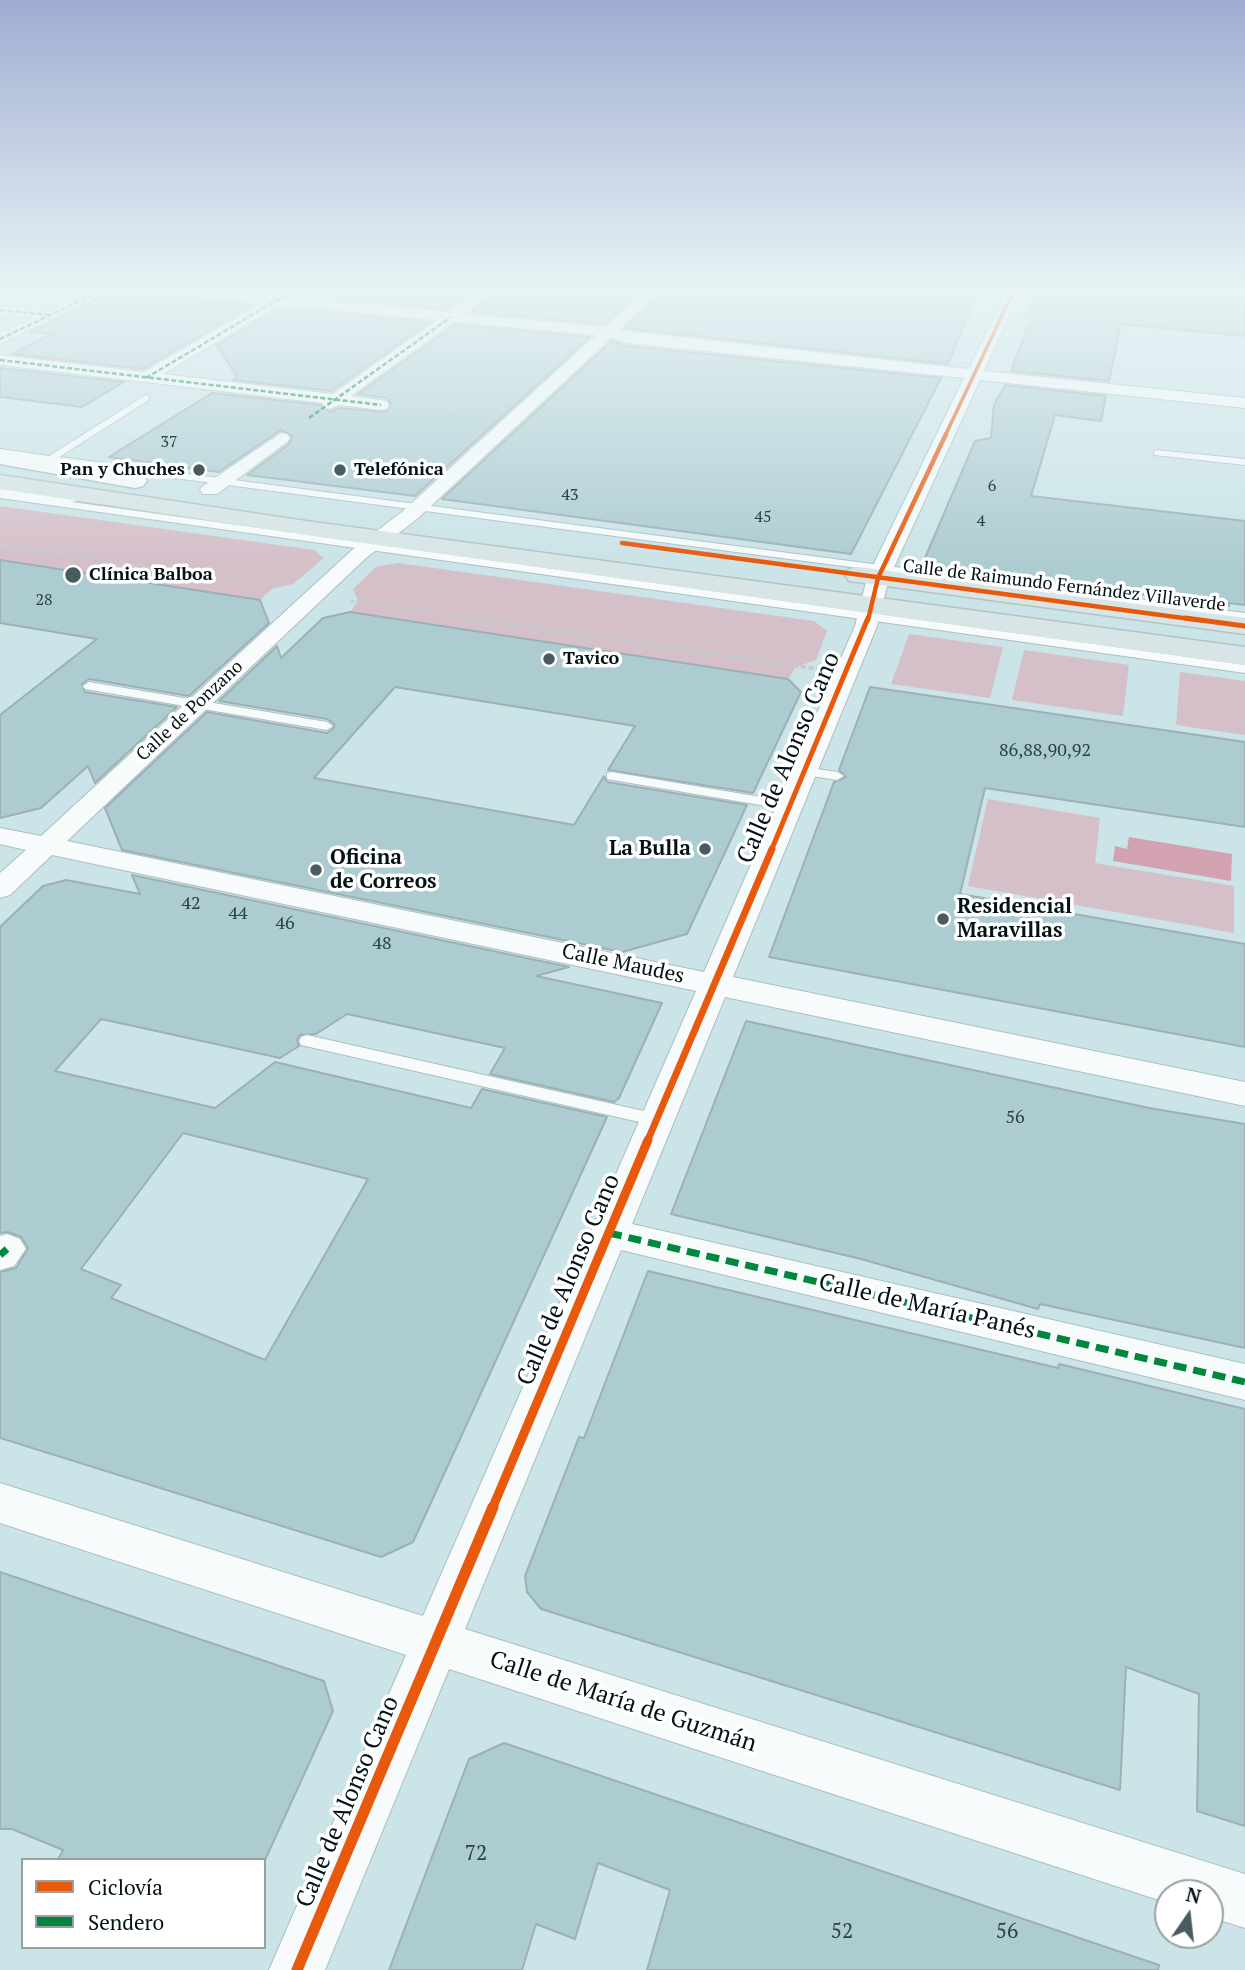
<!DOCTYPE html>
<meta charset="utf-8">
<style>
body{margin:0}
#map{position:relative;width:1245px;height:1970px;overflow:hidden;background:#cbe4e8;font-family:"PT Serif",serif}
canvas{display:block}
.legend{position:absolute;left:21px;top:1858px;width:245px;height:91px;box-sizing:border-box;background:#fff;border:2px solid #9aa0a1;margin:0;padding:9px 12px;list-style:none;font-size:21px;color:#021215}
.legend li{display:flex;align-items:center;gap:14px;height:35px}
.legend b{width:35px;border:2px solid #9aa0a1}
.north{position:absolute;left:1154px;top:1879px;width:70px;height:70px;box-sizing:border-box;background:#fff;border:2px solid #9aa0a1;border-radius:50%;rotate:14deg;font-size:19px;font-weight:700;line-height:28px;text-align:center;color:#021215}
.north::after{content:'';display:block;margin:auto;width:24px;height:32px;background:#485c5f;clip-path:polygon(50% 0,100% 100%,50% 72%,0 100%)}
</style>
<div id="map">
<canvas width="1245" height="1970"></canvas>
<ul class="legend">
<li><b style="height:9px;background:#e8590c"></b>Ciclovía</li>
<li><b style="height:9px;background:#00873e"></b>Sendero</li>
</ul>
<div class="north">N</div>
</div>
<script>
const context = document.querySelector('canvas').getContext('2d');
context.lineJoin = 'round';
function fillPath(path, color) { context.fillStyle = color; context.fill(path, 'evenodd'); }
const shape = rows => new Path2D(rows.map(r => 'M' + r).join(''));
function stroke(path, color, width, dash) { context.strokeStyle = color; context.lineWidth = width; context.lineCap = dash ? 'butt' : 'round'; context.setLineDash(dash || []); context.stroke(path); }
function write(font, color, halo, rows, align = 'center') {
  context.font = font + ' "PT Serif",serif'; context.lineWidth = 7; context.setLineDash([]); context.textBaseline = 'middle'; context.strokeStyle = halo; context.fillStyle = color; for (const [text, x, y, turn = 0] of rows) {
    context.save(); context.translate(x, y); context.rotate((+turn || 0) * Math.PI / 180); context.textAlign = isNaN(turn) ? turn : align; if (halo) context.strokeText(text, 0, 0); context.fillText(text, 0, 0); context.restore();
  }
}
fillPath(shape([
 [0,506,314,550,324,558,293,584,272,589,260,600,0,560],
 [398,563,814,621,827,631,816,660,796,667,788,679,350,612,358,601,353,589,376,567],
 [909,634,1003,647,990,698,891,684],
 [1024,650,1129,665,1123,716,1012,700],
 [1180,672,1245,681,1245,735,1176,725],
 [988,799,1100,818,1095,863,1234,886,1234,933,968,886]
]), '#d5bfc9');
fillPath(shape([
 [1129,837,1232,854,1231,881,1113,861,1115,846,1127,849]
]), '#d3a2b1');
const building = shape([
 [114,290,158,290,167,297,253,305,143,369,12,354,51,334,31,332,114,290],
 [226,290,475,290,447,309,280,291,226,290],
 [497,290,643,290,604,324,471,312,497,290],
 [663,290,979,290,948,364,625,328,663,290],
 [1037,290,1125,290,1124,294,1200,300,1202,290,1245,293,1245,336,1121,324,1109,381,1011,371,1031,319,1025,318,1037,290],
 [280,308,430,322,332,391,233,380,237,377,217,345,280,308],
 [455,325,590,337,415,496,247,475,289,444,292,436,281,430,219,472,109,457,212,393,320,405,330,412,339,408,387,412,391,404,387,398,358,394,455,325],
 [612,341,627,346,941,378,851,554,442,499,612,341],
 [0,368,124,382,82,407,0,397,0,368],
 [1005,385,1106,396,1101,421,1055,415,1031,496,1245,521,1245,605,1229,603,1229,606,922,565,975,441,991,438,994,405,1005,385],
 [0,560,260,600,269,623,189,696,89,679,82,684,85,692,177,707,95,783,88,766,41,808,0,818,0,715,97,639,0,623,0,560],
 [350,612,788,679,801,692,753,793,608,770,635,726,395,687,314,778,574,825,604,776,607,782,747,805,687,934,622,952,122,850,105,808,207,712,327,733,334,728,334,724,327,719,219,701,277,646,281,658,323,618,350,612],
 [870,687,1245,742,1245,827,985,788,960,894,1245,944,1245,1047,769,957,834,782,846,777,839,770,870,687],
 [132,875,569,967,536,976,662,1003,619,1098,614,1102,490,1074,505,1048,347,1014,316,1034,300,1035,297,1040,299,1046,280,1058,101,1019,55,1071,215,1108,275,1062,471,1108,482,1089,607,1117,413,1542,381,1557,0,1438,0,1272,16,1268,28,1248,21,1237,8,1232,0,1233,0,927,43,886,66,880,140,894,132,875],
 [183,1133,368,1179,265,1360,111,1298,121,1285,81,1269,183,1133],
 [746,1021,1149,1108,1245,1124,1245,1348,1040,1304,1038,1309,861,1259,671,1214,746,1021],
 [648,1271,1058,1368,1059,1364,1245,1409,1245,1826,1197,1811,1199,1694,1126,1667,1120,1790,541,1609,527,1592,525,1576,579,1437,584,1438,648,1271],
 [0,1572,324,1681,333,1711,265,1860,58,1860,63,1850,12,1829,0,1829,0,1572],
 [504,1743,1159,1965,1158,1970,647,1970,670,1890,598,1863,575,1939,536,1924,522,1970,389,1970,469,1759,504,1743]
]);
fillPath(building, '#adccd2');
stroke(building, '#9db0b3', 2);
const lane = shape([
 [146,395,149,396,149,400,59,457,1245,613,1245,619,0,455,0,449,49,456,146,395],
 [1157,450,1245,459,1245,465,1154,455,1154,451,1157,450],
 [0,492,1245,665,1245,673,0,498,0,492],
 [89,682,327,722,333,726,327,730,85,689,83,686,89,682],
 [804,767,837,772,844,776,837,780,799,774,797,771,804,767],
 [612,772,790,802,797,806,790,810,607,779,607,773,612,772],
 [307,1035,657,1114,663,1116,666,1120,663,1124,657,1126,301,1045,299,1041,301,1037,307,1035]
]);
const street = shape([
 [93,290,110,290,0,344,0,333,33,318,0,314,0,306,48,311,93,290],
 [160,290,280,294,286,297,448,312,479,290,495,290,464,314,605,327,646,290,661,290,619,330,969,369,1007,290,1021,290,984,371,1245,398,1245,408,980,380,889,578,877,626,733,977,1245,1082,1245,1106,725,997,632,1224,1245,1364,1245,1400,621,1250,465,1629,1245,1874,1245,1928,1210,1917,1210,1893,1168,1893,1168,1903,449,1669,325,1970,269,1970,406,1655,0,1523,0,1483,423,1616,696,991,52,855,10,895,0,898,0,873,26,850,0,844,0,828,41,836,352,550,403,511,596,335,454,322,351,396,387,401,389,405,387,409,381,410,339,405,330,409,324,408,322,403,0,365,0,355,144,372,261,303,167,294,160,290],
 [279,305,437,320,333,394,163,374,279,305],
 [611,338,627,343,964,378,867,578,855,626,704,972,67,841,366,558,417,519,611,338],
 [281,433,287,434,290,438,287,442,217,494,203,494,200,490,203,486,281,433],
 [7,1234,20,1239,26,1249,14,1266,0,1270,0,1236,7,1234]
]);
const secondary = shape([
 [0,450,135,474,143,476,147,481,143,486,135,488,0,464,0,450],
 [0,483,68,489,76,491,80,496,76,501,68,503,0,497,0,483]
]);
const primary = shape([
 [0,475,306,521,1245,647,1245,665,306,535,0,489,0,475],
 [858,567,1245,618,1245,634,849,581,845,575,849,569,858,567]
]);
stroke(lane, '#abbfc2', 2);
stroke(street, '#abbfc2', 2);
stroke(secondary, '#abbfc2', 3);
stroke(primary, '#b5c2c4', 3);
stroke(shape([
 [406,407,426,406,419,412,426,413,434,407,441,408,434,414,442,415,449,409,477,415],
 [0,545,283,586],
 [351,601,479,620]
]), '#c4cbcc', 2.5, [3.5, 2]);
stroke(shape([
 [467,618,817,669]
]), '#c4cbcc', 3.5, [5, 2.5]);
fillPath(lane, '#f7fbfc');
fillPath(street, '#f7fbfc');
fillPath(secondary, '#f7fbfc');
fillPath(primary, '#d7e5e7');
stroke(shape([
 [0,310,49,315],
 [0,339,103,290],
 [0,360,381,405],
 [146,378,294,290],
 [309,418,451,317]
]), '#00873e', 2.5, [5, 2.5]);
stroke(shape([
 [609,1233,1245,1382],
 [0,1255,7,1249]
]), '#00873e', 7, [13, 7]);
stroke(shape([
 [945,436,1014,290]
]), '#e8590c', 3.5);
stroke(shape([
 [622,543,1198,620],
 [868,620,878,578,946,434]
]), '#e8590c', 4.5);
stroke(shape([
 [1185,618,1245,626],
 [771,851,868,618]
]), '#e8590c', 5);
stroke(shape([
 [647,1142,772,849]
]), '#e8590c', 7);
stroke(shape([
 [492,1509,648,1140]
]), '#e8590c', 9);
stroke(shape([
 [297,1970,493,1507]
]), '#e8590c', 11);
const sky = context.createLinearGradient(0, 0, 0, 565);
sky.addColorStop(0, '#9fadd2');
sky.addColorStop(0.51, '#e8f3f5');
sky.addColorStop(1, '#e8f3f500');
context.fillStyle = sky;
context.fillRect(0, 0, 1245, 565);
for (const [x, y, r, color] of [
 [199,470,7,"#485c5f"],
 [340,470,7,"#485c5f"],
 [73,575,9,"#485c5f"],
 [549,659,7,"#485c5f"],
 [705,849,7,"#485c5f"],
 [316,870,7,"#485c5f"],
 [943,919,7,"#485c5f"]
]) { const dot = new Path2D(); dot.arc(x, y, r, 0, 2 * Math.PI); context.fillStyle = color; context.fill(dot); stroke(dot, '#fff', 2.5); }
write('16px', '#2d4044', null, [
 ["37",169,442],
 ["6",992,486],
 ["43",570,495],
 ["45",763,517],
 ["4",981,521],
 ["28",44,600]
]);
write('bold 18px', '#021215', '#fff', [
 ["Pan y Chuches",185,470,"right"],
 ["Telefónica",354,470],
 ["Clínica Balboa",89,575],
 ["Tavico",563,659]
], 'left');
write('18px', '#021215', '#fff', [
 ["Calle de Raimundo Fernández Villaverde",1064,586,7],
 ["Calle de Ponzano",190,711,-43]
]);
write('18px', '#2d4044', null, [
 ["86,88,90,92",1045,751],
 ["42",191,904],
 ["44",238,914],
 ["46",285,924],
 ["48",382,944],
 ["56",1015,1118]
]);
write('bold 21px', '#021215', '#fff', [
 ["La Bulla",691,849,"right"],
 ["Oficina",330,858],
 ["de Correos",330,882],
 ["Residencial",957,907],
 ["Maravillas",957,931]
], 'left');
write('21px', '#021215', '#fff', [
 ["Calle Maudes",623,964,12]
]);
write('21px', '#2d4044', null, [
 ["72",476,1854],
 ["52",842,1932],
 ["56",1007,1932]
]);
write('24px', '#021215', '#fff', [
 ["Calle de Alonso Cano",789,758,-67],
 ["Calle de Alonso Cano",569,1280,-67],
 ["Calle de María Panés",927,1307,13],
 ["Calle de María de Guzmán",623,1702,18],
 ["Calle de Alonso Cano",348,1802,-67]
]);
</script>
